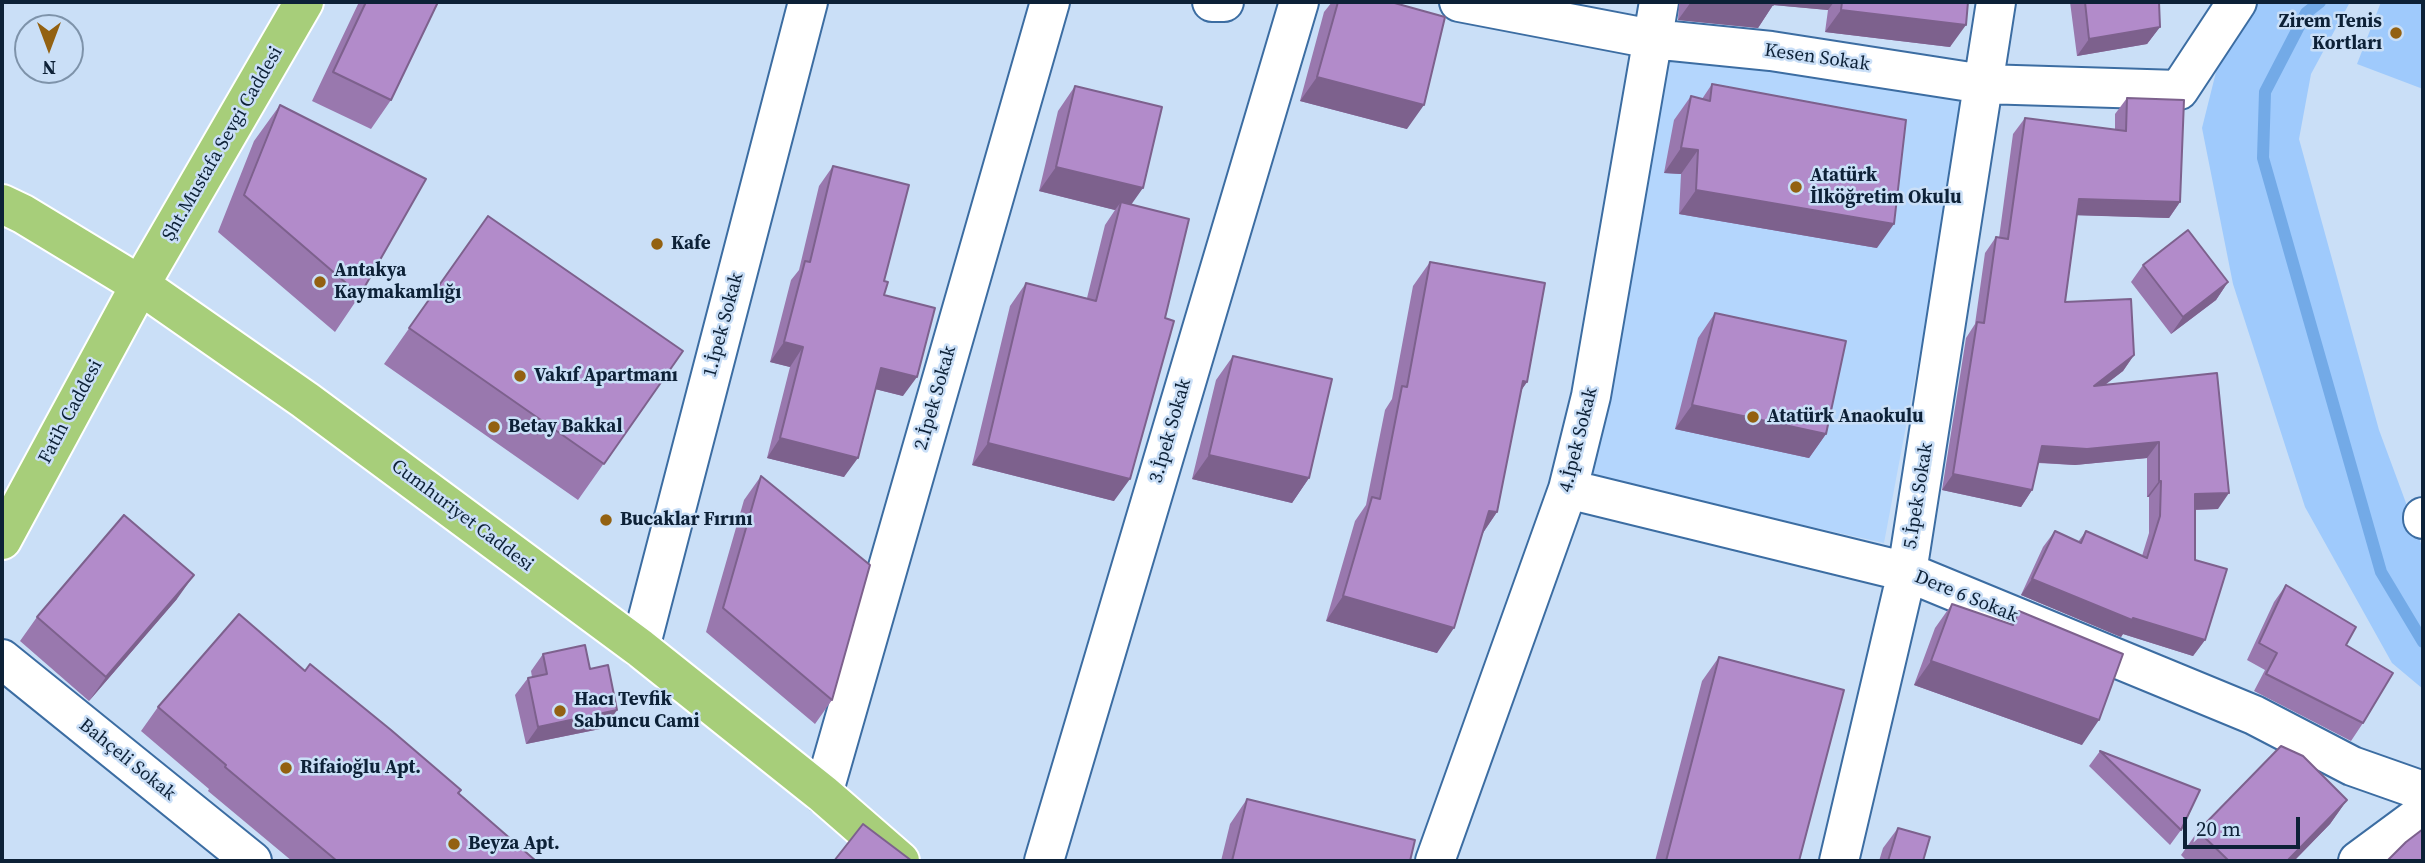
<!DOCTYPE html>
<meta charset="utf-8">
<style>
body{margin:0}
#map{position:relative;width:2425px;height:863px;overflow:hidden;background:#cadff7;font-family:"Source Serif 4",serif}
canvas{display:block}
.frame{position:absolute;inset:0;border:4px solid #0d2137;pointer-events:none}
.north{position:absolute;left:14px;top:14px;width:70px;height:70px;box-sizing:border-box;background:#cadff7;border:2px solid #7e93aa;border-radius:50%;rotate:180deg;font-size:19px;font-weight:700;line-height:28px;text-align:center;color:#0d2137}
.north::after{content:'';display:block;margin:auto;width:24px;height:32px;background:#936111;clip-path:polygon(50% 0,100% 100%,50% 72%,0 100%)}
.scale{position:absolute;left:2183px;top:817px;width:117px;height:32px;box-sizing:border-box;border:4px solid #0d2137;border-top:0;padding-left:9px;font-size:21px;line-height:24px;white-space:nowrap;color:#0d2137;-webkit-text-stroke:5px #cadff7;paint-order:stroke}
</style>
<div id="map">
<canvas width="2425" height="863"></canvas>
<div class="frame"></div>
<div class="north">N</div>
<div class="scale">20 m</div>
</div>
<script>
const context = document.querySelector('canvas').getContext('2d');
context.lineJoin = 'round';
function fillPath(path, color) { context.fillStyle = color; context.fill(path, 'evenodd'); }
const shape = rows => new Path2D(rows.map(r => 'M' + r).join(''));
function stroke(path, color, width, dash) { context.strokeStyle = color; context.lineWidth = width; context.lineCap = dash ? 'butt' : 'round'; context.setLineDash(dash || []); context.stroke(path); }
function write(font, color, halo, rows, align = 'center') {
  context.font = font + ' "Source Serif 4",serif'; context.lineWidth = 5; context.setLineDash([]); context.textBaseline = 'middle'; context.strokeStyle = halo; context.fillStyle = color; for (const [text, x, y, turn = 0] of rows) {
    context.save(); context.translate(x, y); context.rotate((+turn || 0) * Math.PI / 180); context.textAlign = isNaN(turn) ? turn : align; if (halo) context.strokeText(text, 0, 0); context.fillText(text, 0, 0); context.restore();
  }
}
fillPath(shape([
 [1654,32,1983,84,1919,357,1884,543,1589,477]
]), '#b4d6fd');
fillPath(shape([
 [2240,2,2350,2,2311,74,2299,139,2379,430,2423,549,2423,689,2392,663,2305,507,2233,284,2202,128,2229,20],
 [2381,2,2423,2,2423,89,2357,64]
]), '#9fcafc');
stroke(shape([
 [2320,2,2306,13,2265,92,2263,158,2381,572,2423,642]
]), '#73aae7', 12);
const minor = shape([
 [1212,2,1224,2],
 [1459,2,1652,39,1771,51,1983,84,2179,90,2237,2],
 [1568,489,1907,572,2254,715,2352,766,2423,791],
 [2423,517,2423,519],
 [640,648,808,2],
 [2,659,252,861],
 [823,794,1050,2],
 [1044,861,1299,2],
 [1435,861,1568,489,1591,396,1659,2],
 [1839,861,1907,572,1996,2],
 [2358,861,2423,813]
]);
const major = shape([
 [2,204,23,214,140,285,305,400,640,648,823,794,900,861],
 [2,540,140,285,304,2]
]);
stroke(minor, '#3c6da2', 42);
stroke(major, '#fff', 42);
stroke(minor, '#fff', 38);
stroke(major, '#a7ce7a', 38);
fillPath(shape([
 [359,2,438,2,391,100,371,129,312,101],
 [1332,2,1391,2,1407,129,1300,101,1324,12],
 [1679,2,1968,2,1950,47,1825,32,1828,10,1773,5,1758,28,1678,20],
 [2070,2,2159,2,2160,27,2147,44,2077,56],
 [1712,84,1877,248,1679,214,1681,174,1664,173,1674,120,1691,96,1702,99],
 [1075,86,1131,205,1114,501,972,465,1010,306,1026,283,1087,298,1105,225,1115,210,1039,191,1058,111],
 [2127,98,2180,202,2169,218,2077,215,2065,302,2134,355,2123,371,2105,385,2217,373,2218,509,2195,510,2195,560,2205,640,2193,656,2123,634,2121,637,2021,595,2043,547,2055,531,2078,542,2086,531,2142,556,2149,533,2149,497,2147,497,2147,458,2075,465,2038,463,2032,490,2021,507,1942,490,1966,338,1975,324,1985,253,1996,237,1999,238,2013,134,2025,118,2115,130,2115,114],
 [280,105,360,295,335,332,218,232,254,141],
 [833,166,884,281,884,295,903,396,875,389,844,477,767,458,790,367,770,362,791,280,799,270,819,186],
 [488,216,683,351,578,500,384,364],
 [1430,262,1527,382,1520,392,1497,512,1483,533,1437,653,1326,621,1355,521,1366,505,1385,410,1392,399,1413,286],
 [2143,265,2228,282,2216,300,2171,334,2131,282],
 [1715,313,1826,434,1809,458,1675,429,1698,338],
 [1233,356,1309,478,1292,503,1192,479,1216,380],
 [761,476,832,700,815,724,706,632,744,500],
 [2286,585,2346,645,2363,723,2351,741,2254,691,2265,670,2247,660,2274,602],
 [177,599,89,701,20,641,37,617],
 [1952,604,2010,624,2019,611,2082,745,1914,685,1935,628],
 [543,654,590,669,605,728,526,744,515,695,528,678,532,677,531,671],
 [1719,657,1799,861,1655,861,1702,681],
 [305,671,459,793,536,861,292,861,208,791,209,789,141,731,158,707],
 [2100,751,2181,830,2170,845,2089,766],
 [1247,799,1410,861,1221,861,1230,824],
 [2347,800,2330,824,2294,861,2187,861,2181,855,2198,831],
 [1898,828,1923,861,1879,861,1883,848]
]), '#9978ae');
fillPath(shape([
 [1691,2,1834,2,1828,10,1773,5,1758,28,1678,20],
 [1841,10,1966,25,1950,47,1825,32],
 [2160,27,2147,44,2077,56,2089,39],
 [1317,77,1424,105,1407,129,1300,101],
 [1681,148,1698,150,1681,174,1664,173],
 [1056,167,1143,188,1126,212,1121,202,1115,210,1039,191],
 [1696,190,1894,224,1877,248,1679,214],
 [2079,199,2180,202,2169,218,2068,215],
 [2228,282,2216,300,2171,334,2183,317],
 [784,342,803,347,790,367,770,362],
 [2134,355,2123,371,2082,402,2094,386],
 [881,368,917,377,903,396,867,387],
 [1523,381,1527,382,1510,406],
 [1692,405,1826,434,1809,458,1675,429],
 [780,438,858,458,844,477,767,458],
 [2159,442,2147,458,2075,465,2030,462,2042,446],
 [988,443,1130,479,1114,501,972,465],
 [1209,455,1309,478,1292,503,1192,479],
 [1953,474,2032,490,2021,507,1942,490],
 [2159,481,2161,481,2149,497,2147,497],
 [2229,493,2218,509,2184,510,2195,494],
 [1489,511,1497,512,1480,537],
 [194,575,177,599,89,701,106,677],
 [2032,579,2133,618,2205,640,2193,656,2123,634,2121,637,2021,595],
 [1343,596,1454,628,1437,653,1326,621],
 [1931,661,2099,720,2082,745,1914,685],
 [617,710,605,728,526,744,538,727],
 [2347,800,2330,824,2294,861,2287,861]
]), '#7d618d');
const building = shape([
 [366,2,438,2,391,100,333,72,366,2],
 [1338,2,1391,2,1445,17,1424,105,1317,77,1338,2],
 [1740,2,1774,2,1773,5,1740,2],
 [1842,2,1968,2,1966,25,1841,10,1842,2],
 [2085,2,2159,2,2160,27,2089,39,2085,2],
 [1712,84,1906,120,1894,224,1696,190,1698,150,1681,148,1691,96,1710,101,1712,84],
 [1075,86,1162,107,1143,188,1056,167,1075,86],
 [2127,98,2184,100,2180,202,2079,199,2065,302,2131,299,2134,355,2094,386,2217,373,2229,493,2195,494,2195,560,2227,569,2205,640,2133,618,2132,620,2032,579,2055,531,2081,543,2086,531,2147,558,2160,516,2161,481,2159,481,2159,442,2087,449,2042,446,2032,490,1953,474,1977,322,1984,323,1996,237,2008,239,2025,118,2126,131,2127,98],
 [280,105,426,179,360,295,244,195,280,105],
 [833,166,909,185,884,281,888,282,884,295,935,308,917,377,881,368,858,458,780,438,803,347,784,342,805,261,810,262,833,166],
 [1121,202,1189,219,1165,318,1174,321,1130,479,988,443,1026,283,1096,301,1121,202],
 [488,216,683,351,604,464,409,328,488,216],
 [2188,230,2228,282,2183,317,2143,265,2188,230],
 [1430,262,1545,283,1527,382,1523,381,1497,512,1489,511,1454,628,1343,596,1372,497,1380,499,1402,386,1407,387,1430,262],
 [1715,313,1846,341,1826,434,1692,405,1715,313],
 [1233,356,1332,379,1309,478,1209,455,1233,356],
 [761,476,870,565,832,700,723,608,761,476],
 [124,515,194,575,106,677,37,617,124,515],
 [2286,585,2356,627,2346,645,2393,673,2363,723,2266,674,2277,653,2259,643,2286,585],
 [1952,604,2013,625,2019,611,2123,654,2099,720,1931,661,1952,604],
 [239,614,305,671,310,664,391,730,461,790,458,793,536,861,337,861,225,767,226,765,158,707,239,614],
 [585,645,590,669,608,665,617,710,538,727,528,678,547,674,543,654,585,645],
 [1719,657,1844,690,1799,861,1666,861,1719,657],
 [2281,746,2303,756,2347,800,2287,861,2229,861,2198,831,2281,746],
 [2100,751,2200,790,2181,830,2100,751],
 [1247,799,1415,840,1410,861,1232,861,1247,799],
 [863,824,912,861,834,861,863,824],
 [1898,828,1930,837,1923,861,1888,861,1898,828],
 [2423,829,2423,861,2387,861,2406,842,2423,829]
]);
fillPath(building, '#b28bca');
stroke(building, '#7d618d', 2);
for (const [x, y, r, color] of [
 [2396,33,7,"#936111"],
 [1796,187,7,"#936111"],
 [657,244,7,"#936111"],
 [320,282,7,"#936111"],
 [520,376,7,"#936111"],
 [1753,417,7,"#936111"],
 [494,427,7,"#936111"],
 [606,520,7,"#936111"],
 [560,711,7,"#936111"],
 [286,768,7,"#936111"],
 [454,844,7,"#936111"]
]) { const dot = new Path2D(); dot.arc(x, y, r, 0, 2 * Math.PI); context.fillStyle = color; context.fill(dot); stroke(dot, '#cadff7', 2.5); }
write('bold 19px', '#0d2137', '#cadff7', [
 ["Zirem Tenis",2382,22,"right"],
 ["Kortları",2382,44,"right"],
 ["Atatürk",1810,176],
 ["İlköğretim Okulu",1810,198],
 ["Kafe",671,244],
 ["Antakya",334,271],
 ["Kaymakamlığı",334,293],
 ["Vakıf Apartmanı",534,376],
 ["Atatürk Anaokulu",1767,417],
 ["Betay Bakkal",508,427],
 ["Bucaklar Fırını",620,520],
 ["Hacı Tevfik",574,700],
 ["Sabuncu Cami",574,722],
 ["Rifaioğlu Apt.",300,768],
 ["Beyza Apt.",468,844]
], 'left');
write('19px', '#0d2137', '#cadff7', [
 ["Kesen Sokak",1817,58,8],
 ["Şht.Mustafa Sevgi Caddesi",223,144,-60],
 ["1.İpek Sokak",724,325,-75],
 ["2.İpek Sokak",936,398,-74],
 ["Fatih Caddesi",71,412,-62],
 ["3.İpek Sokak",1171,431,-74],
 ["4.İpek Sokak",1579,440,-76],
 ["5.İpek Sokak",1919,496,-81],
 ["Cumhuriyet Caddesi",462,516,37],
 ["Dere 6 Sokak",1966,597,22],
 ["Bahçeli Sokak",127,760,39]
]);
</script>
